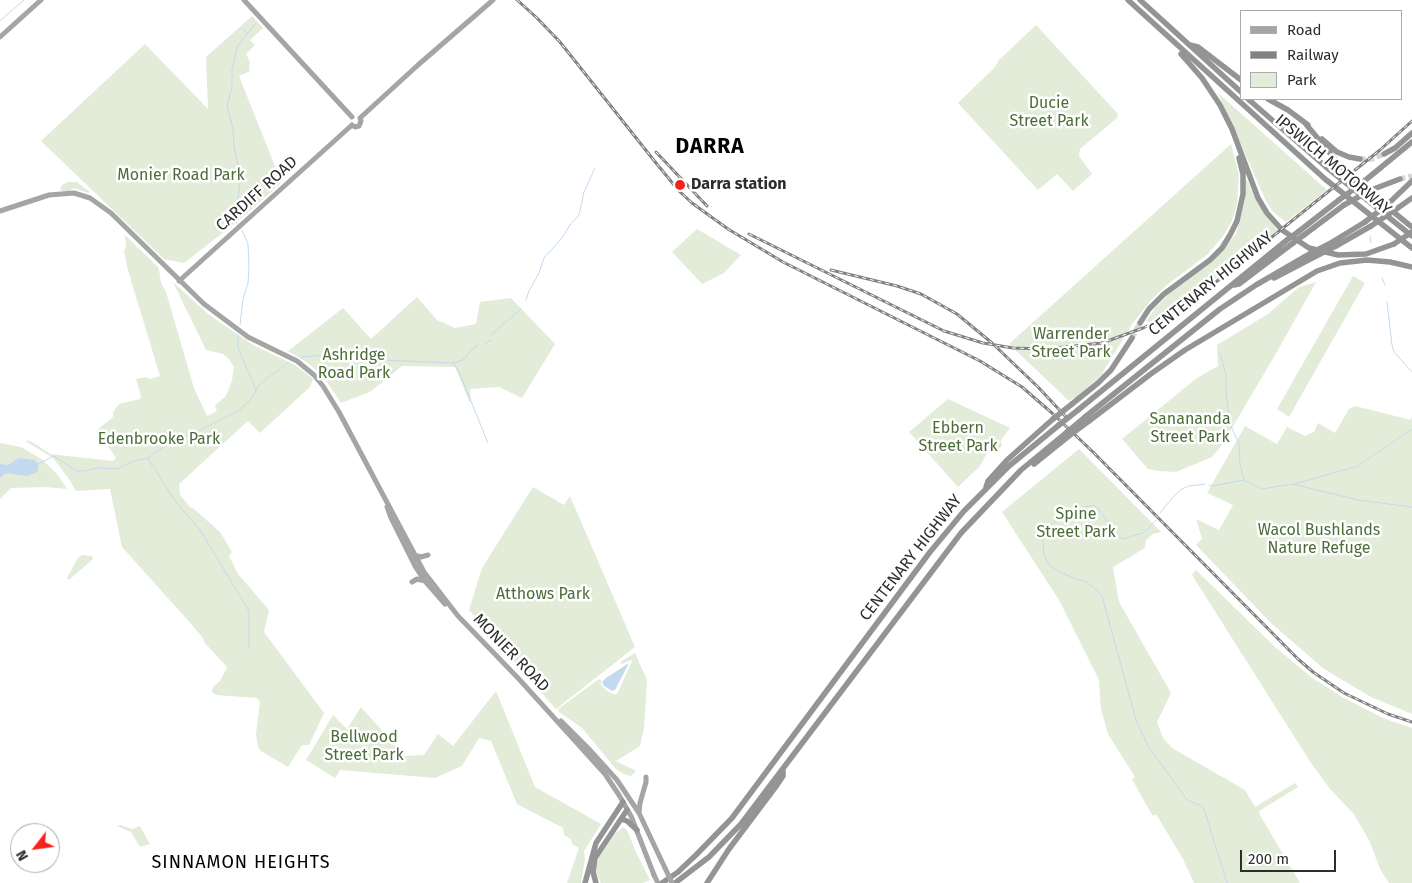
<!DOCTYPE html>
<style>
body{margin:0}
#map{position:relative;width:1412px;height:883px;overflow:hidden;background:#fff;font-family:"Fira Sans",sans-serif}
canvas{display:block}
.legend{position:absolute;left:1240px;top:10px;width:162px;height:90px;box-sizing:border-box;background:#fff;border:1px solid #ababab;margin:0;padding:6px 9px;list-style:none;font-size:15px;color:#2d2d2d}
.legend li{display:flex;align-items:center;gap:10px;height:25px}
.legend b{width:25px;border:1px solid #ababab}
.north{position:absolute;left:10px;top:823px;width:50px;height:50px;box-sizing:border-box;background:#fff;border:1px solid #ababab;border-radius:50%;rotate:240deg;font-size:14px;font-weight:700;line-height:20px;text-align:center;color:#2d2d2d}
.north::after{content:'';display:block;margin:auto;width:18px;height:22px;background:#f5221e;clip-path:polygon(50% 0,100% 100%,50% 72%,0 100%)}
.scale{position:absolute;left:1240px;top:850px;width:96px;height:22px;box-sizing:border-box;border:2px solid #2d2d2d;border-top:0;padding-left:6px;font-size:15px;line-height:18px;white-space:nowrap;color:#2d2d2d;-webkit-text-stroke:4px #fff;paint-order:stroke}
</style>
<div id="map">
<canvas width="1412" height="883"></canvas>
<ul class="legend">
<li><b style="height:6px;background:#a5a5a5"></b>Road</li>
<li><b style="height:6px;background:#828282"></b>Railway</li>
<li><b style="height:14px;background:#e2ecd9"></b>Park</li>
</ul>
<div class="north">N</div>
<div class="scale">200 m</div>
</div>
<script>
const context = document.querySelector('canvas').getContext('2d');
context.lineJoin = 'round';
function fillPath(path, color) { context.fillStyle = color; context.fill(path, 'evenodd'); }
const shape = rows => new Path2D(rows.map(r => 'M' + r).join(''));
function stroke(path, color, width, dash) { context.strokeStyle = color; context.lineWidth = width; context.lineCap = dash ? 'butt' : 'round'; context.setLineDash(dash || []); context.stroke(path); }
function write(font, color, halo, rows, align = 'center') {
  context.font = font + ' "Fira Sans",sans-serif'; context.lineWidth = 5; context.setLineDash([]); context.textBaseline = 'middle'; context.strokeStyle = halo; context.fillStyle = color; for (const [text, x, y, turn = 0] of rows) {
    context.save(); context.translate(x, y); context.rotate((+turn || 0) * Math.PI / 180); context.textAlign = isNaN(turn) ? turn : align; if (halo) context.strokeText(text, 0, 0); context.fillText(text, 0, 0); context.restore();
  }
}
fillPath(shape([
 [252,16,263,28,250,40,255,45,246,54,250,62,249,66,250,71,239,76,281,181,280,184,238,221,184,263,164,259,41,141,145,44,208,109,206,57],
 [1036,25,1118,114,1117,118,1080,149,1079,156,1092,174,1073,191,1057,174,1038,190,958,103,995,67,999,60],
 [1218,93,1327,190,1286,222,1274,213,1266,201],
 [1231,144,1239,175,1237,204,1232,221,1223,236,1208,254,1167,285,1152,299,1133,323,1101,375,1075,399,1073,398,1069,401,1009,344],
 [1246,178,1256,200,1277,230,1190,299,1167,314,1150,322,1146,321,1156,307,1169,294,1212,262,1236,234,1242,211],
 [68,182,77,182,90,192,88,193,74,188,70,191,61,191,60,189,62,185],
 [697,229,741,255,724,273,702,284,672,252],
 [125,235,156,265,159,269,161,283,166,292,194,388,207,416,217,411,215,405,226,396,232,380,234,367,228,358,223,354,206,350,173,282,208,314,253,345,295,365,313,379,310,387,260,433,248,421,179,484,180,495,190,507,194,509,220,532,232,552,229,556,238,574,269,610,264,632,324,713,309,745,302,745,288,767,261,751,258,747,256,734,260,702,257,698,216,695,212,692,213,687,220,681,227,667,204,642,203,638,184,616,122,547,110,489,76,491,69,479,53,458,27,442,27,440,37,445,50,454,113,461,116,458,97,430,113,417,113,412,119,404,140,399,141,396,136,379,147,377,150,379,160,376,127,267,124,250,126,248],
 [1353,276,1365,283,1289,417,1277,409],
 [1316,282,1278,350,1222,445,1212,457,1176,472,1159,471,1148,469,1122,439,1197,378,1218,366,1217,345,1268,314,1299,287],
 [417,297,437,320,455,328,476,324,480,302,511,298,555,344,522,398,499,387,470,389,471,401,470,403,455,367,402,366,370,392,341,403,323,376,308,363,288,351,343,308,371,339],
 [948,399,1010,428,1001,440,1002,446,997,449,991,446,980,466,958,487,909,432],
 [1355,406,1411,420,1412,415,1412,714,1371,697,1324,669,1271,623,1196,545,1202,539,1196,519,1219,530,1233,505,1207,493,1245,426,1277,444,1287,427,1305,436,1314,432,1318,423,1335,433,1349,409],
 [0,443,21,447,43,460,58,475,67,489,46,487,11,488,0,499],
 [1079,449,1161,532,1153,534,1146,540,1145,548,1113,567,1119,602,1171,693,1157,722,1163,738,1172,748,1245,790,1255,807,1295,783,1298,787,1259,811,1260,815,1300,883,1194,883,1183,859,1156,814,1153,816,1144,801,1132,779,1135,777,1108,734,1101,709,1099,680,1059,600,1002,512],
 [533,487,564,505,570,496,635,647,556,709,469,610,482,568],
 [82,555,92,556,93,559,69,580,67,578,78,558],
 [1196,570,1274,646,1316,681,1317,682,1316,680,1342,697,1385,719,1412,728,1412,883,1389,883,1380,869,1369,840,1353,813,1330,789,1311,763,1192,575],
 [635,653,647,680,644,728,640,746,616,761,636,771,631,776,624,774,616,769,582,728,559,712,558,709,599,679,601,680,601,685,606,690,613,694,617,694,632,661,631,660,622,664,620,662],
 [496,691,535,787,601,824,584,851,585,859,581,883,567,883,579,848,572,844,571,839,564,835,563,828,517,804,491,741,479,738,462,766,435,778,340,770,335,778,306,760,333,715,347,729,361,707,405,756,424,755,438,734,453,746],
 [120,825,132,829,140,826,150,844,140,847,131,832,117,826],
 [623,827,627,830,636,852,650,880,643,883,601,883,595,872,599,857,615,834]
]), '#e2ecd9');
fillPath(shape([
 [19,458,35,460,38,464,38,470,35,473,27,476,6,473,0,478,0,464,8,465],
 [629,663,615,690,612,691,604,686,602,682,606,678]
]), '#c3daee');
stroke(shape([
 [0,21,24,0],
 [242,28,247,33],
 [237,224,234,216,239,192,240,176,234,145,233,129,227,106,232,87,232,69,238,45,256,23],
 [1370,236,1371,243],
 [1382,278,1385,285],
 [526,300,529,291,539,273,544,258,562,238,570,225,579,215,584,192,595,168],
 [1387,302,1392,345,1394,352,1412,372],
 [240,325,243,299,248,283,249,267,248,244,242,230],
 [238,335,238,348,256,390],
 [491,335,521,309],
 [485,344,491,340],
 [1220,353,1226,375,1226,393,1230,424,1239,444,1240,465,1244,479],
 [301,357,338,354,345,355],
 [352,358,359,360,370,355,380,360,453,363,463,360,471,350,478,345],
 [454,364,459,372,488,443],
 [148,459,153,467],
 [38,464,54,456,77,471,84,471,98,468,117,469,133,461,148,458,176,438,190,435,240,410,251,399,260,384,289,362],
 [155,469,175,501,200,530,249,611,249,648],
 [1294,484,1358,466,1412,429],
 [1209,485,1213,486,1244,480,1262,489,1293,484,1358,500,1412,507],
 [1160,513,1173,497,1182,489,1189,486,1205,484],
 [1156,520,1145,532,1124,539,1116,536,1104,516,1095,506,1087,506,1065,512,1047,529,1043,542,1044,555,1049,565,1059,572,1088,583,1102,596,1136,720,1148,746,1187,800,1202,806,1204,809,1227,883]
]), '#c3daee', 1);
stroke(shape([
 [1360,159,1372,159,1384,154],
 [1400,179,1412,176],
 [1132,338,1140,323]
]), '#d5d5d5', 5.5, [5.5, 3]);
stroke(shape([
 [244,0,352,117],
 [0,37,41,0],
 [360,118,418,65,493,0],
 [352,125,355,127,359,126,361,121,360,118],
 [0,211,49,195,74,193,90,198,111,213,204,304,248,337,297,361,314,375,323,386,339,412,424,572,458,616,518,678,605,774,619,795,631,816,654,875],
 [179,281,352,125],
 [387,507,391,518,415,566,425,581,445,604],
 [414,555,421,557,428,555],
 [412,582,417,579,425,581],
 [561,721,588,748,617,780,639,813,665,868],
 [639,813,640,803,646,782,646,777]
]), '#a5a5a5', 5);
stroke(shape([
 [1128,0,1325,179,1412,248],
 [1140,0,1241,92],
 [1190,45,1198,47,1241,80],
 [1181,54,1202,78,1220,105,1232,129,1258,198,1267,213,1282,230,1309,248,1338,255,1366,254,1394,244],
 [1248,99,1325,166,1412,236],
 [1268,99,1288,110,1308,125],
 [1305,123,1349,176,1412,227],
 [1322,139,1337,152,1349,157,1360,159],
 [1384,154,1395,148,1412,133],
 [1362,183,1412,142],
 [1371,190,1400,179],
 [1388,204,1412,181],
 [1395,210,1412,198],
 [1298,232,1339,200],
 [1304,235,1344,205],
 [1329,244,1365,222],
 [1336,246,1371,226],
 [1274,278,1320,254],
 [1234,285,1239,284,1293,243],
 [1140,323,1149,309,1164,294,1210,260,1222,248,1230,235,1237,221,1243,194,1243,174,1239,158],
 [1072,404,1098,383,1111,370,1132,338],
 [1078,410,1287,240],
 [1085,417,1220,309,1256,285,1313,252],
 [1089,421,1152,373,1185,350,1317,271,1340,263,1367,260,1390,262,1412,267],
 [1034,464,1070,435],
 [986,487,988,481,1007,460,1053,419],
 [621,819,627,821,637,830],
 [585,883,596,843,623,802],
 [596,883,593,872,595,858,627,810],
 [662,883,678,872,696,855,732,818,930,552,964,511,1009,466,1059,425],
 [675,883,709,857,741,824,961,533,1021,470,1067,432],
 [707,883,729,849,777,785,783,776,783,769]
]), '#949494', 5.5);
const rail = shape([
 [517,0,537,18,560,42,656,163,679,191,692,203,728,229,783,262,980,361,1022,387,1052,413,1093,452,1298,659,1313,672,1344,693,1388,714,1412,722],
 [656,152,707,206],
 [749,234,944,331,983,343,1013,348,1046,349,1102,343,1143,328,1174,314,1196,298,1380,150,1412,121],
 [831,270,897,286,921,294,957,314,992,343,1038,387,1066,417]
]);
stroke(rail, '#828282', 3);
stroke(rail, '#fff', 1, [4]);
stroke(shape([
 [665,868,672,883],
 [654,875,658,883]
]), '#a5a5a5', 5);
stroke(shape([
 [1339,200,1362,183],
 [1344,205,1371,190],
 [1365,222,1388,204],
 [1371,226,1395,210],
 [1287,240,1298,232],
 [1293,243,1304,235],
 [1394,244,1412,232],
 [1313,252,1329,244],
 [1320,254,1336,246],
 [1053,419,1072,404],
 [1059,425,1078,410],
 [1067,432,1085,417],
 [1070,435,1089,421]
]), '#949494', 5.5);
for (const [x, y, r, color] of [
 [680,185,6,"#f5221e"]
]) { const dot = new Path2D(); dot.arc(x, y, r, 0, 2 * Math.PI); context.fillStyle = color; context.fill(dot); stroke(dot, '#fff', 2); }
write('16px', '#4b6d37', '#fff', [
 ["Ducie",1049,104],
 ["Street Park",1049,122],
 ["Monier Road Park",181,176],
 ["Warrender",1071,335],
 ["Street Park",1071,353],
 ["Ashridge",354,356],
 ["Road Park",354,374],
 ["Sanananda",1190,420],
 ["Street Park",1190,438],
 ["Ebbern",958,429],
 ["Street Park",958,447],
 ["Edenbrooke Park",159,440],
 ["Spine",1076,515],
 ["Street Park",1076,533],
 ["Wacol Bushlands",1319,531],
 ["Nature Refuge",1319,549],
 ["Atthows Park",543,595],
 ["Bellwood",364,738],
 ["Street Park",364,756]
]);
write('16px', '#2d2d2d', '#fff', [
 ["IPSWICH MOTORWAY",1333,165,40],
 ["CARDIFF ROAD",257,194,-42],
 ["CENTENARY HIGHWAY",1211,284,-39],
 ["CENTENARY HIGHWAY",911,558,-52],
 ["MONIER ROAD",511,653,46]
]);
write('bold 16px', '#2d2d2d', '#fff', [
 ["Darra station",691,185]
], 'left');
context.letterSpacing = '1px';
write('18px', '#000', '#fff', [
 ["SINNAMON HEIGHTS",241,863]
]);
context.letterSpacing = '0px';
context.letterSpacing = '1px';
write('bold 21px', '#000', '#fff', [
 ["DARRA",710,147]
]);
context.letterSpacing = '0px';
</script>
